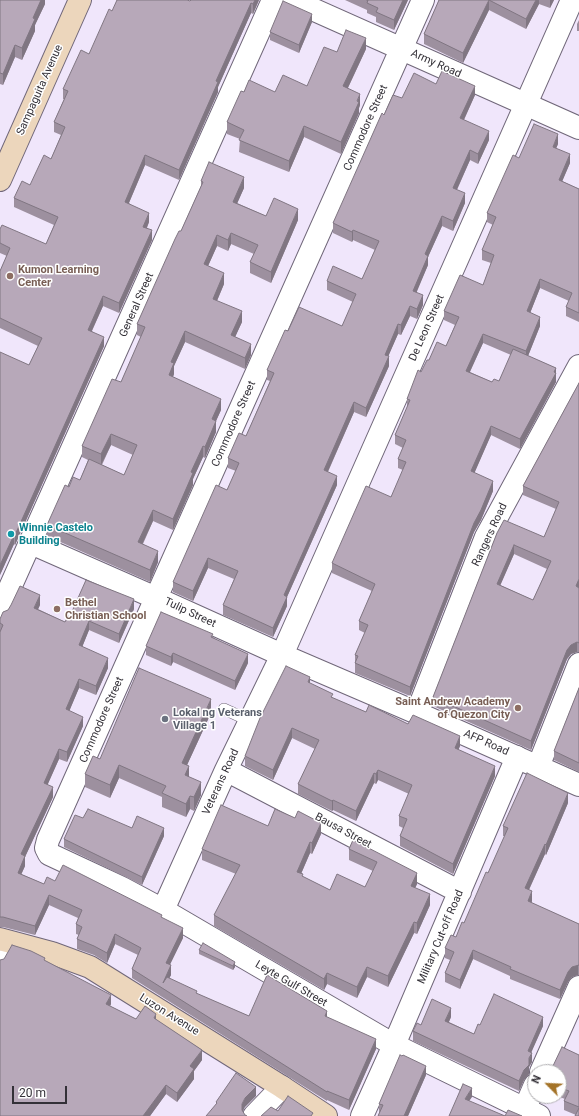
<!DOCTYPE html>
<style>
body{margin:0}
#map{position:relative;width:579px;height:1116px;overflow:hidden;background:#f0e6fb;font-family:Roboto,sans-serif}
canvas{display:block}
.north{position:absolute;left:527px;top:1064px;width:40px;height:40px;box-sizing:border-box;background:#fff;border:1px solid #adacaf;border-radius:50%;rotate:294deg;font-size:11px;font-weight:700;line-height:16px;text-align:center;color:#333037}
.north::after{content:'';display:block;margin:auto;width:14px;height:18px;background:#a47328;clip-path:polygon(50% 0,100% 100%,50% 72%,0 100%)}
.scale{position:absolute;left:12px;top:1086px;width:55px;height:18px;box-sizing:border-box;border:2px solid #333037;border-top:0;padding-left:5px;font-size:12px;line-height:14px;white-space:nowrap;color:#333037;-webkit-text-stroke:3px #fff;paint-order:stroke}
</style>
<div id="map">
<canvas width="579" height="1116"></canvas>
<div class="north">N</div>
<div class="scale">20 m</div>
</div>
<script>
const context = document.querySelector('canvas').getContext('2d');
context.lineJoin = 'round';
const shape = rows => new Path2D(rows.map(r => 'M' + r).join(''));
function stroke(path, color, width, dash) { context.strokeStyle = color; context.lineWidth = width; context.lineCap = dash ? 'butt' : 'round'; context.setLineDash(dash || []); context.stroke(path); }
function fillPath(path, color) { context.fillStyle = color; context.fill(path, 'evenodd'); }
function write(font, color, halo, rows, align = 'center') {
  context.font = font + ' Roboto,sans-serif'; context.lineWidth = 3; context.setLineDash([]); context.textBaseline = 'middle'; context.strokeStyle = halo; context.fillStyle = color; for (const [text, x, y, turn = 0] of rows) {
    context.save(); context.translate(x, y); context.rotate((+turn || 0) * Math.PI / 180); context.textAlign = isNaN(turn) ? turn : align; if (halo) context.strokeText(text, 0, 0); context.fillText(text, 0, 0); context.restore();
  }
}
const service = shape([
 [224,709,250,721],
 [0,963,11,941]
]);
const minor = shape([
 [292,0,579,128],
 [423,0,48,840,46,848,49,854,122,888,163,910,394,1045,539,1116],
 [31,543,156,598,282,655,226,770,163,910],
 [0,610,273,0],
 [417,713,486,537,579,366],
 [538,767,579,664],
 [226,770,460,892],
 [541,1072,579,987],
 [525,1108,535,1085],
 [254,1116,282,1087],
 [362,1116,394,1045,517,757]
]);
const tertiary = shape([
 [572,0,282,655,417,713,579,785]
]);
const secondary = shape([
 [0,180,80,0],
 [0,939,52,953,90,967,282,1087,326,1116]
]);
stroke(service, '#706779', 12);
stroke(minor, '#706779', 24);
stroke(tertiary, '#706779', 24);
stroke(secondary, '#706779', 24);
stroke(service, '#fff', 11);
stroke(minor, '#fff', 22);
stroke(tertiary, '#fff', 22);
stroke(secondary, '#ecd6bc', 22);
fillPath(shape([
 [0,0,45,0,45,4,35,25,35,31,22,60,15,57,3,85,0,84],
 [259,0,253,14,251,13,218,87,218,92,179,180,145,165,129,203,149,222,147,228,152,240,119,313,103,306,92,331,104,346,15,545,14,544,0,575,29,365,38,346,0,328,0,271,7,256,0,253,0,229,46,244,54,225,14,207,14,198,30,185,51,159,61,135,54,132,54,122,64,99,63,99,63,89,89,54,112,11,190,1],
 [345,0,408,0,394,30,376,22,376,17,367,13,367,10],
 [439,0,554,0,550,8,539,4,526,29,489,10,463,63,424,44,424,34],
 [579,20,579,31,577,31,577,24],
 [312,22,299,53,270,40,270,32],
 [366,49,348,88,360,105,359,108,359,113,341,154,304,137,289,172,239,152,240,139,227,134,227,122,244,92,275,92,307,86,337,52],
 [436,84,475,95,464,120,489,140,478,164,470,160,457,190,465,203,453,231,442,226,428,257,428,265,416,292,423,305,417,319,410,316,401,335,398,334,388,356,389,366,366,417,354,412,328,472,337,485,287,597,287,606,273,637,223,615,223,605,234,579,208,568,193,601,173,592,173,582,227,490,236,471,228,468,228,458,246,436,270,381,267,380,267,370,288,331,342,326,353,302,327,290,327,281,362,279,375,250,353,240,352,242,333,233,333,223,384,115,402,98],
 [558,144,556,148,570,163,562,181,579,189,579,322,566,316,566,307,569,301,540,288,530,313,540,326,528,356,556,368,556,382,520,449,491,435,474,473,493,491,481,520,474,532,410,696,355,673,355,655,365,633,359,630,359,621,372,591,332,573,332,563,391,497,403,470,398,468,398,459,403,448,395,444,395,435,407,408,407,399,421,372,429,360,446,346,455,325,444,320,444,311,483,285,491,263,482,260,482,250,493,225,487,222,487,213,519,158],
 [483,343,511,355,499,381,492,382,470,372],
 [201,181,244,188,237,203,266,216,298,220,271,283,250,273,250,262,254,254,231,244,228,251,217,246,208,266,224,284,217,301,242,322,235,337,251,355,245,369,185,342,174,366,174,374,173,377,221,410,216,421,216,432,205,458,203,457,193,479,193,485,173,530,153,521,143,544,158,562,150,582,47,536,47,525,69,487,80,480,88,460,82,457,82,446,121,382,141,337,137,335,137,324,181,231,201,186],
 [111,445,133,455,124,475,102,465],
 [579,383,579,652,577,652,571,654,567,659,531,750,433,706,433,697,497,533,544,537,556,509,523,495,523,486],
 [514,554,547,569,533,600,500,585],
 [40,605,38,609,65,622,70,616,134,609,119,643,89,630,82,647,108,668,96,695,79,688,69,711,83,726,67,762,59,759,47,785,53,797,25,857,25,866,21,874,44,884,55,881,162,918,183,938,169,965,171,975,169,978,197,994,249,1016,327,1017,376,1049,349,1110,327,1100,327,1101,132,978,132,969,138,955,115,944,107,963,94,955,77,949,77,939,79,935,76,934,76,924,78,918,49,905,35,935,3,927,0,927,0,619],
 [213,637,248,663,235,690,173,662,171,666,146,655,146,646],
 [310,684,333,698,366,712,408,724,460,746,458,750,495,776,453,874,400,846,400,836,403,828,399,826,399,816,409,794,378,780,376,784,374,783,356,821,333,810,332,811,298,794,298,784,315,749,292,738,273,780,245,766,245,756],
 [579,688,579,772,554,760,554,751],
 [211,713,187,765,189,777,201,795,194,811,190,809,186,817,162,807,162,797,119,778,110,798,85,787,85,774],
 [568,803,546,855,545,854,529,890,532,901,531,903,579,924,579,975,572,977,568,982,560,999,510,979,510,976,473,959,460,989,445,982,445,973,450,960,445,958,445,948,456,937,464,923,488,873,505,836,503,836,503,826],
 [83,818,132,828,164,836,142,885,64,847,64,839],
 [268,826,321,834,312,854,310,853,301,874,303,877,330,890,365,887,373,871,349,860,349,849,353,840,417,884,415,888,430,905,417,934,414,933,388,987,367,977,357,998,327,984,324,990,214,926,214,915,236,874,202,860,202,849],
 [199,950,235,967,233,970,199,954],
 [45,961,111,1004,110,1006,136,1019,156,1020,202,1060,194,1071,194,1079,177,1102,166,1094,150,1116,0,1116],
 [451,1017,449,1022,474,1034,480,1025,543,1026,531,1052,532,1062,529,1067,529,1074,524,1080,519,1091,413,1041,413,1031,421,1025],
 [579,1055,579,1116,576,1115,564,1110,564,1101,565,1099,557,1096,559,1096,559,1072],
 [426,1075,408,1116,378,1116,379,1113,379,1104]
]), '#9d909f');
fillPath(shape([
 [41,0,45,0,45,4,35,25,35,31,22,60,22,48,33,18],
 [255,0,259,0,253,14,253,4],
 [403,0,408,0,394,30,394,20],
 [489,0,489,10,463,63,463,53],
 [536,0,539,0,539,4,526,29,526,19],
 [550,0,554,0,550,8],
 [251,3,251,13,218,87,218,92,179,180,179,170,216,81],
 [312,14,312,22,299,53,299,45],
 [366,38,366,49,343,98,343,86],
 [15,45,15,57,3,85,3,74],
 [475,86,475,95,460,128,460,118],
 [360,94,360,105,359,108,359,113,341,154,341,142],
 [304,126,304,137,289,172,289,161],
 [489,131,489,140,478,164,478,154],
 [558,134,558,144,553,156,553,147],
 [470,150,470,160,453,198,453,188],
 [570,154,570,163,559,189,559,180],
 [145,155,145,165,125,212,125,202],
 [244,177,244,188,233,213,233,202],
 [465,193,465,203,453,231,453,221],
 [298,209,298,220,271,283,271,272],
 [149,213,149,222,143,236,143,227],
 [442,216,442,226,428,257,428,265,413,301,413,291,425,254],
 [152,230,152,240,119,313,119,303],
 [353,230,353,240,352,242,352,232],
 [231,233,231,244,228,251,228,240],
 [217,235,217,246,204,275,204,264],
 [224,273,224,284,213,310,213,299],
 [540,279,540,288,527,321,527,311],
 [423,295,423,305,417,319,417,309],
 [103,296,103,306,88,339,88,330],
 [410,306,410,316,401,335,401,325],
 [242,311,242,322,231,346,231,335],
 [540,317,540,326,526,361,526,351],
 [398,324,398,334,385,364,385,355],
 [185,331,185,342,174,366,174,374,169,386,169,375,171,362],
 [483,334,483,343,466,380,466,371],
 [104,337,104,346,15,545,15,535],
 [251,344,251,355,245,369,245,358],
 [389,356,389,366,366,417,366,408],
 [556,368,556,382,520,449,520,439],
 [221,399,221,410,212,430,212,419],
 [354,402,354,412,324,480,324,470],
 [216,421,216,432,205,458,205,447],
 [491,426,491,435,471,481,471,471],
 [111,434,111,445,101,465,101,454],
 [203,446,203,457,193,479,193,485,173,530,173,519,191,472],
 [337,476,337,485,287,597,287,606,273,637,273,628,284,595],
 [493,481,493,491,481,520,474,532,410,696,410,687,474,523],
 [153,510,153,521,138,553,138,542],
 [14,535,14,544,0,575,0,565],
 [514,545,514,554,497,593,497,584],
 [158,551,158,562,150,582,150,570],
 [208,558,208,568,193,601,193,591],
 [579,579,579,588,576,586],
 [40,595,40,605,34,618,34,608],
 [134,599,134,609,119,643,119,634],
 [89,621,89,630,79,655,79,645],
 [577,642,577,652,571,654,567,659,531,750,531,741,567,650,571,645],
 [173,653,173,662,171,666,171,657],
 [248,654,248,663,235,690,235,681],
 [108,658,108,668,96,695,96,686],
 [310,677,310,687,308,682],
 [79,679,79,688,66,719,66,709],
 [211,699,211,713,182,776,182,763],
 [83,717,83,726,67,762,67,752],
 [292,728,292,738,273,780,273,770],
 [460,736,460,746,455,758,455,748],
 [59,749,59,759,44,793,44,783],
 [119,765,119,778,110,798,110,785],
 [189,766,189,779,185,775],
 [495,766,495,776,453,874,453,864],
 [378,770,378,780,376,784,376,774],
 [374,773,374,783,356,821,356,811],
 [201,782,201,795,194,811,194,797],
 [53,787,53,797,25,857,25,866,18,882,18,873,21,854],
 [568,793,568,803,546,855,546,845],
 [190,796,190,809,186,817,186,804],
 [333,800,333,810,332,811,332,801],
 [321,823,321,834,312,854,312,843],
 [164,828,164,836,142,885,142,877],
 [310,842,310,853,297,883,297,872],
 [545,844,545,854,525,898,525,888],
 [417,873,417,884,411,897,411,886],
 [532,891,532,901,528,911,528,901],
 [430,894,430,905,417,934,417,923],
 [49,895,49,905,35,935,35,926],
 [414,922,414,933,388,987,388,976],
 [183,928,183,938,166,973,166,963],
 [115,934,115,944,107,963,107,953],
 [473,950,473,959,460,989,460,980],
 [235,962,235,967,233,970,233,966],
 [171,965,171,975,164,989,163,983],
 [578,965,578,975,572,977,568,982,560,999,560,990,568,972,572,967],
 [367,967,367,977,357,998,357,987],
 [327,973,327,984,324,990,324,979],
 [111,995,111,1004,106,1014,106,1004],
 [451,1008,451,1017,445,1030,445,1021],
 [327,1011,327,1020,325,1016],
 [156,1014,156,1023,154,1018],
 [543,1017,543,1026,528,1060,528,1051],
 [376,1039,376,1049,349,1110,349,1100],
 [202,1050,202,1060,194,1071,194,1079,177,1102,177,1093,190,1066],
 [532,1053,532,1062,529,1067,529,1074,524,1080,519,1091,519,1081],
 [426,1066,426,1075,408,1116,404,1116],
 [166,1085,166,1094,150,1116,143,1116],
 [256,1087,256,1096,245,1107,242,1113,242,1104,245,1098],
 [472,1088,472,1097,465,1107,465,1099]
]), '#807682');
const building = shape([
 [0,0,41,0,33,18,35,19,22,48,15,45,3,74,0,73,0,0],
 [117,0,187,0,190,1,191,0,255,0,253,4,251,3,216,81,218,82,179,170,145,155,125,202,149,213,143,227,152,230,119,303,103,296,88,330,104,337,15,535,14,535,0,565,0,352,29,365,42,338,0,318,0,271,10,248,0,243,0,229,2,225,46,244,58,217,14,198,22,181,30,185,44,155,51,159,65,127,54,122,68,91,63,89,81,50,89,54,109,9,112,11,117,0],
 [367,0,403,0,394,20,376,12,378,8,367,3,368,0,367,0],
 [439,0,489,0,463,53,424,34,439,0],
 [489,0,536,0,526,19,489,0],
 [283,1,312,14,299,45,270,32,283,1],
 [346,30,366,38,343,86,360,94,357,101,359,102,341,142,304,126,289,161,239,140,244,130,227,122,241,91,244,92,249,80,275,92,283,75,307,86,324,47,337,52,346,30],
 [442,71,475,86,460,118,489,131,478,154,470,150,453,188,465,193,453,221,442,216,425,254,428,256,413,291,423,295,417,309,410,306,401,325,398,324,385,355,389,356,366,408,354,402,324,470,337,476,284,595,287,597,273,628,223,605,238,571,208,558,193,591,173,582,216,485,227,490,239,463,228,458,239,433,246,436,274,373,267,370,285,330,288,331,299,307,342,326,356,294,327,281,333,266,362,279,379,241,353,230,352,232,333,223,382,113,384,115,393,95,402,98,414,73,436,84,442,71],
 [534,124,558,134,553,147,570,154,559,180,579,189,579,313,566,307,572,293,540,279,527,311,540,317,526,351,483,334,466,371,492,382,494,379,499,381,513,349,556,368,554,372,556,373,520,439,491,426,471,471,493,481,481,510,474,523,410,687,355,663,358,656,355,655,368,625,359,621,375,584,332,563,366,486,391,497,406,462,398,459,406,440,395,435,410,400,407,399,418,370,421,372,427,360,429,360,437,342,446,346,459,317,444,311,460,275,483,285,494,255,482,250,496,217,487,213,513,155,519,158,534,124],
 [209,162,244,177,233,202,266,216,274,198,298,209,271,272,250,262,258,245,231,233,228,240,217,235,204,264,224,273,213,299,242,311,231,335,251,344,245,358,185,331,171,362,174,363,169,375,221,399,212,419,216,421,205,447,203,446,191,472,193,473,173,519,153,510,138,542,158,551,150,570,47,525,65,485,69,487,73,477,80,480,89,459,124,475,137,445,111,434,101,454,82,446,112,379,121,382,145,327,137,324,175,239,179,231,181,231,203,182,201,181,209,162],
 [579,383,579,579,576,586,579,588,579,643,577,642,571,645,567,650,531,741,433,697,497,533,504,520,544,537,559,502,523,486,579,383],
 [514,545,551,561,533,600,497,584,514,545],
 [86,580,134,599,119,634,89,621,79,645,108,658,96,686,79,679,66,709,83,717,67,752,59,749,44,783,53,787,21,854,25,856,18,873,44,884,47,877,55,881,63,865,162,915,161,917,183,928,166,963,171,965,163,983,167,977,197,991,196,993,249,1016,267,975,327,1011,325,1016,376,1039,349,1100,327,1091,327,1092,132,969,141,948,115,934,107,953,94,946,77,939,82,927,76,924,82,910,49,895,35,926,3,917,0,917,0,632,3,625,0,623,0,619,3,612,8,610,11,605,20,586,40,595,34,608,65,622,68,616,70,616,86,580],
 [161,612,213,634,211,637,248,654,235,681,173,653,171,657,146,646,161,612],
 [286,666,310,677,308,682,333,694,331,697,366,712,369,705,408,724,413,715,460,736,455,748,495,766,453,864,400,836,407,819,399,816,412,785,378,770,376,774,374,773,356,811,333,800,332,801,298,784,319,740,292,728,273,770,245,756,260,718,286,666],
 [139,668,211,699,182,763,189,766,185,775,201,782,194,797,190,796,186,804,162,793,166,786,119,765,110,785,85,774,93,756,100,759,139,668],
 [579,688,579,763,554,751,579,688],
 [527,773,568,793,546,845,545,844,525,888,532,891,528,901,579,924,579,965,572,967,568,972,560,990,510,969,511,967,473,950,460,980,445,973,454,952,445,948,451,935,456,937,462,922,464,923,486,872,488,873,508,828,503,826,527,773],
 [221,805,268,826,275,809,295,818,298,811,321,823,312,843,310,842,297,872,303,874,302,876,330,890,337,874,365,887,377,862,349,849,353,840,417,873,411,886,430,894,417,923,414,922,388,976,367,967,357,987,327,973,324,979,214,915,240,865,202,849,221,805],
 [88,809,132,828,137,816,164,828,142,877,64,839,75,815,83,818,88,809],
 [203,943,235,962,233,966,199,950,203,943],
 [12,945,31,951,45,958,44,960,111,995,106,1004,136,1019,145,1006,156,1014,154,1018,202,1050,190,1066,194,1069,177,1093,166,1085,143,1116,0,1116,0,960,4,959,12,945],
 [494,994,543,1017,528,1051,532,1053,529,1058,529,1065,524,1070,519,1081,413,1031,417,1023,421,1025,432,999,451,1008,445,1021,474,1034,478,1024,480,1025,494,994],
 [562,1047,579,1055,579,1107,564,1101,569,1091,559,1087,559,1072,548,1072,552,1068,562,1047],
 [400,1055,402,1056,403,1055,426,1066,404,1116,378,1116,383,1105,379,1104,400,1055],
 [236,1073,256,1087,245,1098,242,1104,242,1110,245,1115,247,1116,206,1116,217,1103,216,1102,236,1073],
 [463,1084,472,1088,465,1099,505,1116,508,1110,522,1116,449,1116,463,1084],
 [288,1096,313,1113,311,1116,261,1116,271,1107,278,1111,288,1096],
 [579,1108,579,1116,575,1116,579,1108]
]);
fillPath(building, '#b7a8b9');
stroke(building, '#807682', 1);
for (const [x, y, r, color] of [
 [10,276,4,"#8d6e63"],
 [11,534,4,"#0f9aa8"],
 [57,609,4,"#8d6e63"],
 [518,708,4,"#8d6e63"],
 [165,719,4,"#6b7280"]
]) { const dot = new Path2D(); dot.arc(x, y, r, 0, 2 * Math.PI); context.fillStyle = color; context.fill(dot); stroke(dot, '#fff', 1.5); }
write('11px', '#333037', '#fff', [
 ["Army Road",436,64,24],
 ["Sampaguita Avenue",40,90,-66],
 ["Commodore Street",366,128,-66],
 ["General Street",137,305,-66],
 ["De Leon Street",427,328,-66],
 ["Commodore Street",234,424,-66],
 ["Rangers Road",490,535,-65],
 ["Tulip Street",190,613,25],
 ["Commodore Street",102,720,-66],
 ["AFP Road",486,743,24],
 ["Veterans Road",221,782,-65],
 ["Bausa Street",343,831,28],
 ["Military Cut-off Road",441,937,-67],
 ["Leyte Gulf Street",291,984,30],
 ["Luzon Avenue",169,1015,32]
]);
write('bold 11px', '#785e54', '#fff', [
 ["Kumon Learning",18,270],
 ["Center",18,283],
 ["Bethel",65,603],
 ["Christian School",65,616],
 ["Saint Andrew Academy",510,702,"right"],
 ["of Quezon City",510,715,"right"]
], 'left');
write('bold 11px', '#0d838f', '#fff', [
 ["Winnie Castelo",19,528],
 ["Building",19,541]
], 'left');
write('bold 11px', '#5b616d', '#fff', [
 ["Lokal ng Veterans",173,713],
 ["Village 1",173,726]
], 'left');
</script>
